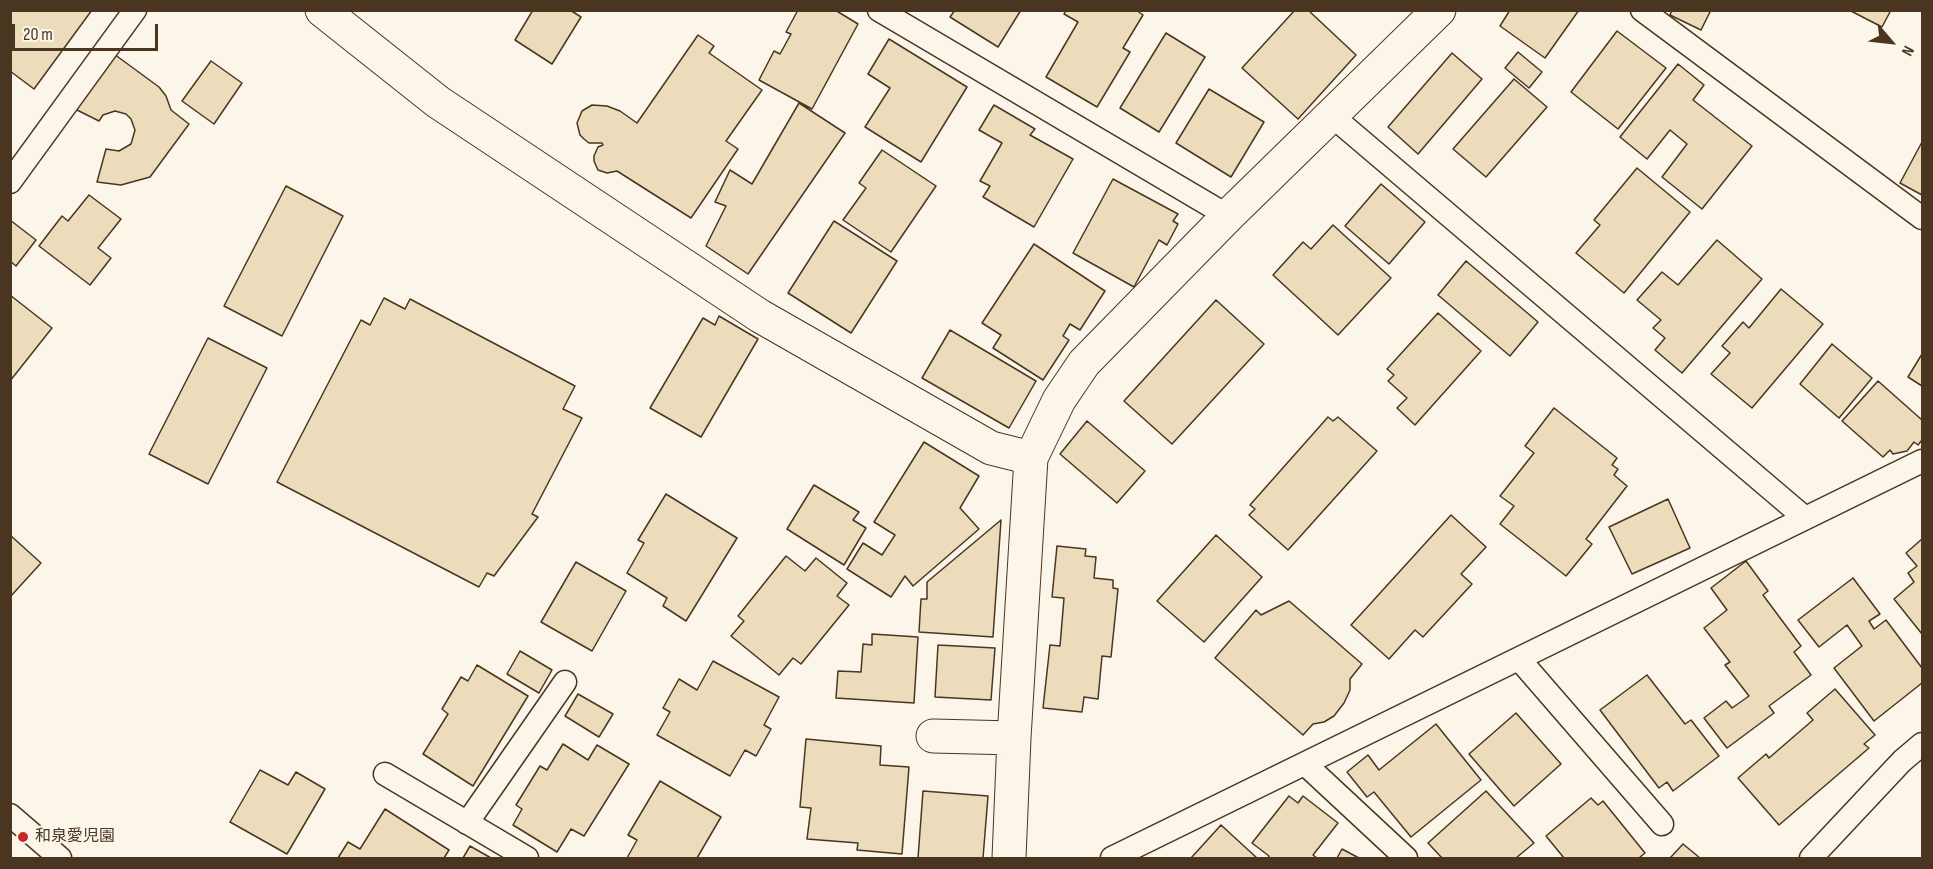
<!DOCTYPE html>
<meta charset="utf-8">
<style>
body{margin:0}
#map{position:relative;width:1933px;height:869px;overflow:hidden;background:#fbf6e9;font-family:"Sofia Sans Condensed",sans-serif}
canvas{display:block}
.frame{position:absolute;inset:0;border:12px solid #4a3520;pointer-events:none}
.north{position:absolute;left:1861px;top:12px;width:60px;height:60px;-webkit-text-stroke:4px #fbf6e9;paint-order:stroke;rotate:118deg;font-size:16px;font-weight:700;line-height:24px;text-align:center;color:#4a3520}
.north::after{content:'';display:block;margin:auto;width:21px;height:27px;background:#4a3520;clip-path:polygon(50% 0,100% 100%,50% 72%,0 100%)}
.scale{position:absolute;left:12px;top:24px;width:146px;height:27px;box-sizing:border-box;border:3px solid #4a3520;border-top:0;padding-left:8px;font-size:18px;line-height:21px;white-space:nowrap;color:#4a3520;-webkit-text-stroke:4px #fbf6e9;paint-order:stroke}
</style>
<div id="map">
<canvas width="1933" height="869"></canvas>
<div class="frame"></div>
<div class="north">N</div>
<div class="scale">20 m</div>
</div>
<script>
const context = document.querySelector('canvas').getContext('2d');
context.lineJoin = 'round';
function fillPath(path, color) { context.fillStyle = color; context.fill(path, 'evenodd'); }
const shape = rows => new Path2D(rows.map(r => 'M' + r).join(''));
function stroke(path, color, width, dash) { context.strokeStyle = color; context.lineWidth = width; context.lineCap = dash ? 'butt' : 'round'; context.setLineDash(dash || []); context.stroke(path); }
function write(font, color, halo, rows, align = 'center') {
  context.font = font + ' "Sofia Sans Condensed","Noto Sans JP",sans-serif'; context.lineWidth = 4.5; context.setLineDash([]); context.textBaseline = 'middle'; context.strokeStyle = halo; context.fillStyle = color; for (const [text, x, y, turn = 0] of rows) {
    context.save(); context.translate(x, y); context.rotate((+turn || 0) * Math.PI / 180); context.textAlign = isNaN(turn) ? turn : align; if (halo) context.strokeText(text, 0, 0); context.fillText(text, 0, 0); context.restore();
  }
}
const building = shape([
 [10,10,92,10,34,89,10,71,10,10],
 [533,10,570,10,581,17,552,64,515,40,533,10],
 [798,10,835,10,858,24,812,109,759,80,774,51,780,54,791,34,786,32,798,10],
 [955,10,1021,10,998,47,950,17,955,10],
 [1066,10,1136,10,1143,15,1123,48,1130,52,1097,107,1046,77,1078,22,1064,14,1066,10],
 [1295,10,1308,10,1356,55,1298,119,1242,68,1295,10],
 [1510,10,1579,10,1545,58,1500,26,1510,10],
 [1672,10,1711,10,1701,30,1670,15,1672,10],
 [1849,10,1891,10,1882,27,1849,10],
 [1617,31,1666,68,1618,129,1571,92,1617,31],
 [1166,33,1205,57,1159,132,1120,108,1166,33],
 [698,35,714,46,709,53,762,90,726,141,738,149,691,218,617,171,607,173,598,170,594,161,594,156,598,147,603,145,602,143,589,143,584,139,580,135,577,123,582,111,592,105,607,106,620,111,637,123,698,35],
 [889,39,967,87,921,162,865,127,890,88,868,74,889,39],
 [1518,52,1542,72,1529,88,1505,68,1518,52],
 [1452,53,1482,79,1418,154,1388,127,1452,53],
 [114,54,159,87,166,96,171,110,189,124,150,177,121,185,97,182,106,149,119,151,131,144,135,130,131,119,126,114,115,111,103,115,99,121,73,108,114,54],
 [211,61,242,83,214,124,182,101,211,61],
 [1678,64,1704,85,1693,100,1752,146,1702,209,1662,177,1687,144,1670,130,1647,159,1620,137,1678,64],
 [1514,79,1547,107,1486,177,1453,149,1514,79],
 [1209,89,1264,122,1231,177,1176,143,1209,89],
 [799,103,845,133,748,274,706,246,726,206,715,202,730,170,752,184,799,103],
 [994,105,1035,129,1030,135,1073,159,1034,227,983,197,990,186,980,181,1002,143,979,130,994,105],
 [1922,142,1922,195,1900,183,1922,142],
 [882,150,936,186,891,252,843,220,866,188,859,183,882,150],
 [1637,168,1690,212,1624,293,1576,253,1600,225,1594,220,1637,168],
 [1113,179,1178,214,1173,221,1178,224,1167,245,1159,240,1134,287,1073,253,1113,179],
 [1381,184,1425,222,1389,264,1345,226,1381,184],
 [286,186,343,216,282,336,224,306,286,186],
 [89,195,121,219,98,248,111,258,90,285,39,246,62,216,68,221,89,195],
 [10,220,36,240,16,266,10,261,10,220],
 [834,221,897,261,851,333,788,293,834,221],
 [1333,225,1391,278,1338,335,1273,275,1303,242,1311,249,1333,225],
 [1717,240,1762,279,1682,373,1655,350,1665,338,1653,328,1661,320,1637,300,1662,272,1678,285,1717,240],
 [1034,244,1105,291,1080,330,1070,324,1063,336,1069,340,1043,380,993,348,1001,335,982,323,1034,244],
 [1466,261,1538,322,1510,356,1438,295,1466,261],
 [1781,289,1823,324,1752,408,1711,374,1730,353,1722,346,1743,322,1749,328,1781,289],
 [10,295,52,328,10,381,10,295],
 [384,298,405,309,410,299,575,386,563,409,582,418,532,514,538,517,494,576,487,573,479,587,277,482,361,320,370,325,384,298],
 [1216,300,1264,344,1172,444,1124,401,1216,300],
 [1438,313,1481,351,1415,425,1397,408,1407,398,1388,381,1394,375,1387,369,1438,313],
 [719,316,758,339,701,437,650,408,703,318,715,325,719,316],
 [950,330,1036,381,1009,428,922,378,950,330],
 [208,338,267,368,208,484,149,454,208,338],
 [1832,344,1872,378,1839,418,1800,384,1832,344],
 [1922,354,1922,386,1908,377,1922,354],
 [1878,381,1922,420,1922,440,1918,445,1914,442,1907,451,1893,454,1890,450,1883,457,1842,421,1878,381],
 [1554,408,1617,458,1612,465,1618,469,1614,475,1627,486,1586,539,1592,544,1566,576,1500,524,1514,506,1500,496,1534,453,1525,446,1554,408],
 [1328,417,1333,421,1338,417,1377,451,1288,550,1249,515,1255,509,1250,505,1328,417],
 [1087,421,1145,471,1117,503,1060,454,1087,421],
 [924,442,979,476,960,508,979,529,913,586,905,576,891,597,847,569,863,543,882,555,895,535,874,522,924,442],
 [814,485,859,512,853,520,866,528,844,565,787,529,814,485],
 [666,494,737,538,686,621,663,606,667,598,627,573,644,543,638,540,666,494],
 [1668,499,1690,548,1632,574,1609,527,1668,499],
 [1451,515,1486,547,1461,574,1472,584,1423,637,1415,630,1389,659,1351,625,1451,515],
 [1001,520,993,637,919,632,921,599,927,599,927,582,1001,520],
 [10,535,41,563,10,597,10,535],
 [1216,535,1262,577,1204,642,1157,601,1216,535],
 [1922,539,1922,634,1894,599,1914,582,1908,573,1917,566,1906,553,1922,539],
 [1057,546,1086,549,1085,556,1096,557,1094,578,1113,580,1113,588,1118,589,1111,657,1102,656,1098,699,1084,697,1082,712,1043,708,1050,645,1060,646,1064,598,1052,597,1057,546],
 [786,556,805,571,816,558,847,583,837,596,849,605,801,664,793,658,779,675,731,636,744,621,738,616,786,556],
 [1746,561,1768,591,1763,595,1801,646,1794,652,1811,675,1769,706,1774,713,1727,748,1704,718,1726,701,1732,708,1749,696,1725,665,1730,662,1704,628,1727,610,1711,588,1746,561],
 [576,562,626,591,592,651,541,622,576,562],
 [1853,578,1880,614,1869,621,1874,629,1886,620,1922,668,1922,683,1874,721,1834,668,1862,646,1847,625,1819,647,1798,620,1853,578],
 [1289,601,1362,664,1350,679,1350,690,1344,703,1334,716,1324,722,1313,724,1303,735,1215,658,1256,610,1261,615,1289,601],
 [872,634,918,637,914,703,836,698,838,671,861,672,863,644,872,645,872,634],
 [938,645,995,648,991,700,935,697,938,645],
 [520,651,552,670,539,693,507,674,520,651],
 [713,661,779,697,764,725,771,729,756,756,745,750,730,776,657,735,670,712,663,708,679,679,697,690,713,661],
 [477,665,528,696,473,786,423,754,448,714,442,709,461,677,468,681,477,665],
 [1647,675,1685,724,1691,720,1719,756,1673,791,1667,782,1659,788,1600,710,1647,675],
 [1835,689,1875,735,1864,744,1869,748,1779,825,1738,778,1766,754,1769,758,1813,720,1807,713,1835,689],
 [578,694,613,714,599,737,565,716,578,694],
 [1516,713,1561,764,1514,806,1469,754,1516,713],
 [1436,724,1481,780,1411,837,1374,792,1367,797,1347,772,1368,755,1379,770,1436,724],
 [806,739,881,746,880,765,909,767,902,854,857,850,858,843,807,839,811,808,800,807,806,739],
 [563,744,588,760,597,745,629,764,584,836,571,829,557,852,513,825,522,809,516,805,540,766,547,770,563,744],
 [260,770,288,785,296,772,325,789,287,854,230,822,260,770],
 [660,781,721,817,697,858,627,858,637,840,628,835,660,781],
 [923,791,988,796,983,858,918,858,923,791],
 [1486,791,1534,843,1516,858,1442,858,1428,843,1486,791],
 [1289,796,1298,803,1303,796,1338,823,1313,855,1317,858,1268,858,1269,856,1252,843,1289,796],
 [1591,798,1598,805,1603,801,1645,853,1639,858,1564,858,1546,836,1591,798],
 [385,809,449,850,444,858,338,858,348,842,360,849,385,809],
 [1221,825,1257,858,1191,858,1221,825],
 [1683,844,1700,858,1670,858,1683,844],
 [470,846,491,858,463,858,470,846],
 [1342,849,1359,858,1337,858,1342,849]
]);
fillPath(building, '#ecdcbc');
stroke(building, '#4a3520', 1.5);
const lane = shape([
 [879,10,1228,216],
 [1642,10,1922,218],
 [1331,115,1805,518],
 [10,182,135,10],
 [1519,659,1662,824],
 [1305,764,1406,858],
 [385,774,527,858],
 [10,815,60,858],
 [467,823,565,682],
 [1112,858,1922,461],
 [1811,858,1902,761,1922,744]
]);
const street = shape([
 [322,10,438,102,760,316,991,448,1031,458,1059,400,1084,363,1228,216,1439,10],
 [933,736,1014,738],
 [1009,858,1014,738,1031,458]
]);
stroke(lane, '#4a3520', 25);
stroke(street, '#4a3520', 35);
stroke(lane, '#fbf6e9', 22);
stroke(street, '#fbf6e9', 33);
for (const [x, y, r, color] of [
 [23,837,6,"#c62828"]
]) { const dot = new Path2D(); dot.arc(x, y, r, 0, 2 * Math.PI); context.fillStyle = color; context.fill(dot); stroke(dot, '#fbf6e9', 2); }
write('16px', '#4a3520', '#fbf6e9', [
 ["和泉愛児園",35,837]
], 'left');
</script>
